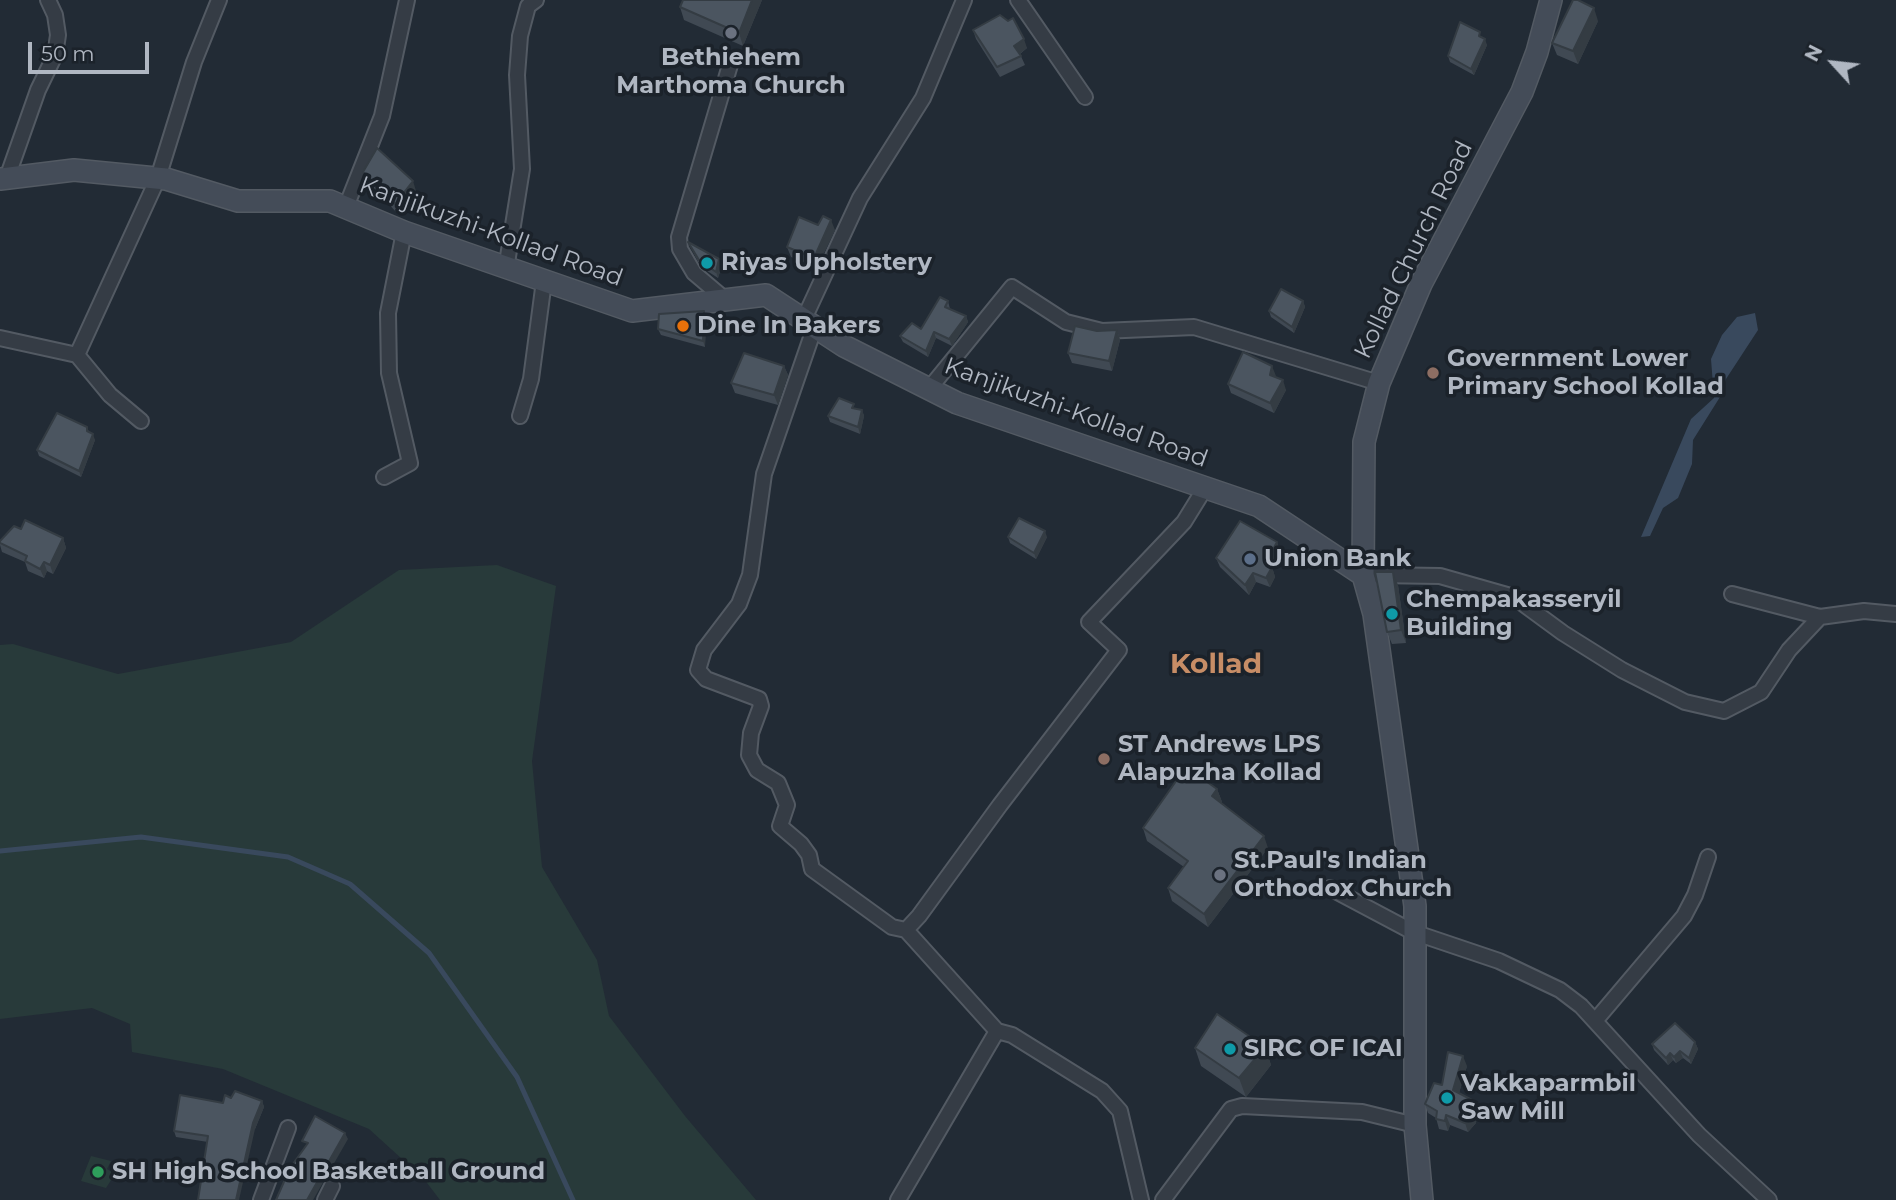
<!DOCTYPE html>
<style>
body{margin:0}
#map{position:relative;width:1896px;height:1200px;overflow:hidden;background:#222b35;font-family:Montserrat,sans-serif}
canvas{display:block}
.north{position:absolute;left:1798px;top:28px;width:70px;height:70px;-webkit-text-stroke:5px #1b222a;paint-order:stroke;rotate:297deg;font-size:19px;font-weight:700;line-height:28px;text-align:center;color:#b0b7c2}
.north::after{content:'';display:block;margin:auto;width:24px;height:32px;background:#b0b7c2;clip-path:polygon(50% 0,100% 100%,50% 72%,0 100%)}
.scale{position:absolute;left:28px;top:42px;width:121px;height:32px;box-sizing:border-box;border:4px solid #b0b7c2;border-top:0;padding-left:9px;font-size:21px;line-height:24px;white-space:nowrap;color:#b0b7c2;-webkit-text-stroke:5px #1b222a;paint-order:stroke}
</style>
<div id="map">
<canvas width="1896" height="1200"></canvas>
<div class="north">N</div>
<div class="scale">50 m</div>
</div>
<script>
const context = document.querySelector('canvas').getContext('2d');
context.lineJoin = 'round';
function fillPath(path, color) { context.fillStyle = color; context.fill(path, 'evenodd'); }
const shape = rows => new Path2D(rows.map(r => 'M' + r).join(''));
function stroke(path, color, width, dash) { context.strokeStyle = color; context.lineWidth = width; context.lineCap = dash ? 'butt' : 'round'; context.setLineDash(dash || []); context.stroke(path); }
function write(font, color, halo, rows, align = 'center') {
  context.font = font + ' Montserrat,sans-serif'; context.lineWidth = 7; context.setLineDash([]); context.textBaseline = 'middle'; context.strokeStyle = halo; context.fillStyle = color; for (const [text, x, y, turn = 0] of rows) {
    context.save(); context.translate(x, y); context.rotate((+turn || 0) * Math.PI / 180); context.textAlign = isNaN(turn) ? turn : align; if (halo) context.strokeText(text, 0, 0); context.fillText(text, 0, 0); context.restore();
  }
}
fillPath(shape([
 [497,565,556,586,532,761,542,867,597,960,609,1016,685,1116,756,1200,440,1200,424,1179,369,1129,223,1069,132,1052,130,1024,92,1008,0,1019,0,645,13,644,118,674,291,642,399,570],
 [91,1156,111,1161,107,1169,115,1174,106,1188,81,1181]
]), '#283a3a');
fillPath(shape([
 [1755,313,1758,330,1726,379,1720,397,1693,440,1692,464,1678,498,1663,508,1650,536,1641,537,1691,419,1714,398,1711,359,1722,335,1737,317]
]), '#39495d');
stroke(shape([
 [0,851,141,837,288,857,350,884,429,953,517,1077,573,1200]
]), '#39495d', 5);
const street = shape([
 [1018,0,1085,97],
 [7,178,38,90,55,55,58,35,55,15,48,0],
 [346,207,382,116,407,0],
 [506,269,522,169,517,75,520,36,528,6,536,0],
 [727,301,694,273,680,249,679,237,730,65],
 [803,321,860,198,923,98,964,0],
 [814,329,764,474,750,575,739,604,704,650,698,670,706,679,759,699,761,706,751,733,749,755,757,770,778,783,787,805,780,826,801,844,809,855,812,869,892,927,906,930,919,916,1000,805,1119,650,1089,622,1184,522,1205,488],
 [0,338,77,355,110,395,141,421],
 [77,355,158,178,194,62,219,0],
 [929,389,1012,287,1066,322,1102,331,1194,327,1379,383],
 [520,416,531,379,544,281],
 [384,477,410,463,389,373,388,313,404,232],
 [1375,575,1440,576,1514,597,1563,633,1622,670,1685,702,1724,711,1761,692,1789,650,1820,617,1864,611,1896,614],
 [1732,594,1820,617],
 [1330,888,1413,932,1499,961,1560,990,1581,1006,1699,1135,1769,1200],
 [906,930,997,1031,1012,1035,1102,1091,1120,1111,1141,1200],
 [1595,1021,1684,916,1695,895,1708,857],
 [261,1200,288,1128],
 [325,1200,332,1186],
 [898,1200,997,1031],
 [1163,1200,1231,1109,1242,1106,1362,1112,1415,1125]
]);
const secondary = shape([
 [0,179,74,170,166,179,238,201,330,201,404,232,632,311,766,295,844,346,957,403,1259,506,1363,575],
 [1422,1200,1415,1125,1415,906,1374,614,1363,575,1364,442,1379,383,1421,284,1522,92,1537,52,1551,0]
]);
stroke(street, '#535a63', 18);
stroke(secondary, '#535a63', 24);
stroke(street, '#353c45', 14);
stroke(secondary, '#444c58', 21);
fillPath(shape([
 [683,0,762,0,743,46,684,20,680,7],
 [1008,21,1027,48,1020,54,1025,65,1000,77,976,39,973,30],
 [1598,21,1578,64,1557,55,1552,43],
 [1482,38,1487,45,1474,75,1450,62,1448,56],
 [363,172,416,191,398,214,367,181],
 [818,225,835,230,817,267,791,257,787,247],
 [688,242,722,265,718,278,701,267,691,248],
 [948,301,950,309,966,316,968,322,952,346,936,338,928,357,903,342,900,336,921,329],
 [1303,301,1305,307,1294,333,1271,317,1269,311],
 [704,311,706,318,705,347,661,335,658,329],
 [1117,330,1120,340,1112,371,1072,363,1068,353,1097,331],
 [784,366,788,375,778,405,735,393,731,383],
 [1276,376,1276,377,1286,390,1274,413,1231,393,1228,384],
 [856,409,862,410,864,416,860,434,830,422,828,416],
 [87,427,89,432,95,440,81,477,39,456,37,450],
 [21,529,63,538,66,548,53,574,47,571,44,578,28,571,25,562,2,552,0,545,0,541],
 [1008,537,1047,537,1036,559,1010,543],
 [1277,542,1280,551,1272,567,1275,577,1270,587,1256,582,1249,595,1220,567,1216,558],
 [1398,585,1406,643,1392,644,1387,632],
 [1217,789,1222,802,1221,803,1268,848,1208,927,1172,901,1168,888,1184,867,1147,841,1143,828],
 [1695,1042,1698,1049,1691,1064,1683,1058,1676,1063,1673,1060,1668,1065,1654,1050,1652,1044],
 [1265,1047,1271,1065,1246,1097,1201,1066,1195,1048],
 [1467,1066,1459,1093,1474,1101,1477,1110,1476,1123,1468,1132,1450,1125,1448,1131,1439,1129,1436,1118,1428,1113,1425,1104,1442,1085],
 [262,1101,264,1107,255,1129,208,1142,176,1137,174,1131,223,1103]
]), '#404953');
fillPath(shape([
 [752,0,762,0,743,46,739,33],
 [1594,8,1598,21,1578,64,1573,51],
 [1024,39,1027,48,1018,55,1014,46],
 [1485,39,1487,45,1474,75,1471,69],
 [413,181,416,191,398,214,395,204],
 [831,220,835,230,817,267,814,258],
 [719,259,722,265,718,278,716,272],
 [1303,301,1305,307,1294,333,1292,327],
 [704,311,706,318,705,347,703,341],
 [966,316,968,322,952,346,949,339],
 [1117,330,1120,340,1112,371,1109,361],
 [934,332,936,338,928,357,926,351],
 [784,366,788,375,778,405,774,395],
 [1272,366,1276,376,1274,385,1270,375],
 [1283,380,1286,390,1274,413,1270,403],
 [862,410,864,416,860,434,858,427],
 [93,434,95,440,81,477,79,471],
 [1045,531,1047,537,1036,559,1034,553],
 [63,538,66,548,53,574,50,565],
 [1277,542,1280,551,1272,567,1275,577,1270,587,1266,578,1266,563],
 [44,562,47,571,44,578,40,569],
 [1393,572,1398,585,1406,643,1401,630],
 [1253,573,1256,582,1249,595,1245,585],
 [1217,789,1222,802,1217,809,1212,796],
 [1264,836,1268,848,1208,927,1204,914],
 [1695,1042,1698,1049,1691,1064,1689,1058],
 [1265,1047,1271,1065,1246,1097,1239,1078],
 [1680,1051,1683,1058,1676,1063,1674,1057],
 [1670,1053,1673,1060,1668,1065,1666,1058],
 [1463,1056,1467,1066,1457,1100,1453,1090],
 [262,1101,264,1107,255,1129,239,1200,236,1200,253,1123],
 [1474,1101,1477,1110,1476,1123,1468,1132,1465,1123],
 [1446,1115,1450,1125,1448,1131,1445,1121],
 [345,1133,348,1139,313,1200,307,1200]
]), '#343c43');
const building = shape([
 [683,0,752,0,739,33,680,7,683,0],
 [1573,0,1578,0,1594,8,1573,51,1552,43,1573,0],
 [1000,15,1008,21,1013,18,1024,39,1014,46,1021,56,997,67,973,30,1000,15],
 [1460,22,1480,32,1479,36,1485,39,1471,69,1448,56,1460,22],
 [377,148,413,181,395,204,363,172,377,148],
 [823,216,831,220,814,258,787,247,799,217,818,225,823,216],
 [688,242,719,259,716,272,699,260,688,242],
 [1281,289,1303,301,1292,327,1269,311,1281,289],
 [940,297,948,301,945,307,966,316,949,339,934,332,926,351,900,336,912,323,921,329,940,297],
 [704,311,703,341,658,329,659,314,704,311],
 [1075,326,1097,331,1117,330,1109,361,1068,353,1075,326],
 [1243,352,1272,366,1270,375,1283,380,1270,403,1228,384,1243,352],
 [744,353,784,366,774,395,731,383,744,353],
 [839,398,854,404,852,408,862,410,858,427,828,416,839,398],
 [57,413,87,427,87,431,93,434,79,471,37,450,57,413],
 [1019,518,1045,531,1034,553,1008,537,1019,518],
 [25,520,63,538,50,565,44,562,40,569,25,561,27,556,0,543,0,541,14,526,21,529,25,520],
 [1240,521,1277,542,1266,563,1272,567,1266,578,1253,573,1245,585,1216,558,1240,521],
 [1375,572,1393,572,1401,630,1387,632,1375,572],
 [1186,767,1217,789,1212,796,1264,836,1204,914,1168,888,1188,861,1143,828,1186,767],
 [1217,1014,1265,1047,1239,1078,1195,1048,1217,1014],
 [1675,1023,1695,1042,1689,1058,1680,1051,1674,1057,1670,1053,1666,1058,1652,1044,1675,1023],
 [1448,1052,1463,1056,1453,1090,1474,1101,1473,1113,1465,1123,1446,1115,1445,1121,1436,1119,1437,1111,1425,1104,1434,1083,1442,1085,1448,1052],
 [235,1091,262,1101,253,1123,236,1200,198,1200,208,1136,174,1131,180,1095,223,1103,225,1095,231,1098,235,1091],
 [315,1116,345,1133,307,1200,276,1200,290,1168,308,1143,302,1141,315,1116]
]);
fillPath(building, '#4b5560');
stroke(building, '#343c43', 2);
for (const [x, y, r, color] of [
 [731,33,7,"#6b7280"],
 [707,263,7,"#0f9aa8"],
 [683,326,7,"#e8710a"],
 [1433,373,7,"#8d6e63"],
 [1250,559,7,"#5c6f8a"],
 [1392,614,7,"#0f9aa8"],
 [1104,759,7,"#8d6e63"],
 [1220,875,7,"#6b7280"],
 [1230,1049,7,"#0f9aa8"],
 [1447,1098,7,"#0f9aa8"],
 [98,1172,7,"#2e9e5b"]
]) { const dot = new Path2D(); dot.arc(x, y, r, 0, 2 * Math.PI); context.fillStyle = color; context.fill(dot); stroke(dot, '#1b222a', 2.5); }
write('bold 24px', '#b0b7c2', '#1b222a', [
 ["Bethiehem",731,58,"center"],
 ["Marthoma Church",731,86,"center"],
 ["Riyas Upholstery",721,263],
 ["Dine In Bakers",697,326],
 ["Government Lower",1447,359],
 ["Primary School Kollad",1447,387],
 ["Union Bank",1264,559],
 ["Chempakasseryil",1406,600],
 ["Building",1406,628],
 ["ST Andrews LPS",1118,745],
 ["Alapuzha Kollad",1118,773],
 ["St.Paul's Indian",1234,861],
 ["Orthodox Church",1234,889],
 ["SIRC OF ICAI",1244,1049],
 ["Vakkaparmbil",1461,1084],
 ["Saw Mill",1461,1112],
 ["SH High School Basketball Ground",112,1172]
], 'left');
write('24px', '#b0b7c2', '#1b222a', [
 ["Kanjikuzhi-Kollad Road",491,232,20],
 ["Kollad Church Road",1414,250,-64],
 ["Kanjikuzhi-Kollad Road",1076,413,20]
]);
write('bold 28px', '#c78d66', '#1b222a', [
 ["Kollad",1216,665]
]);
</script>
